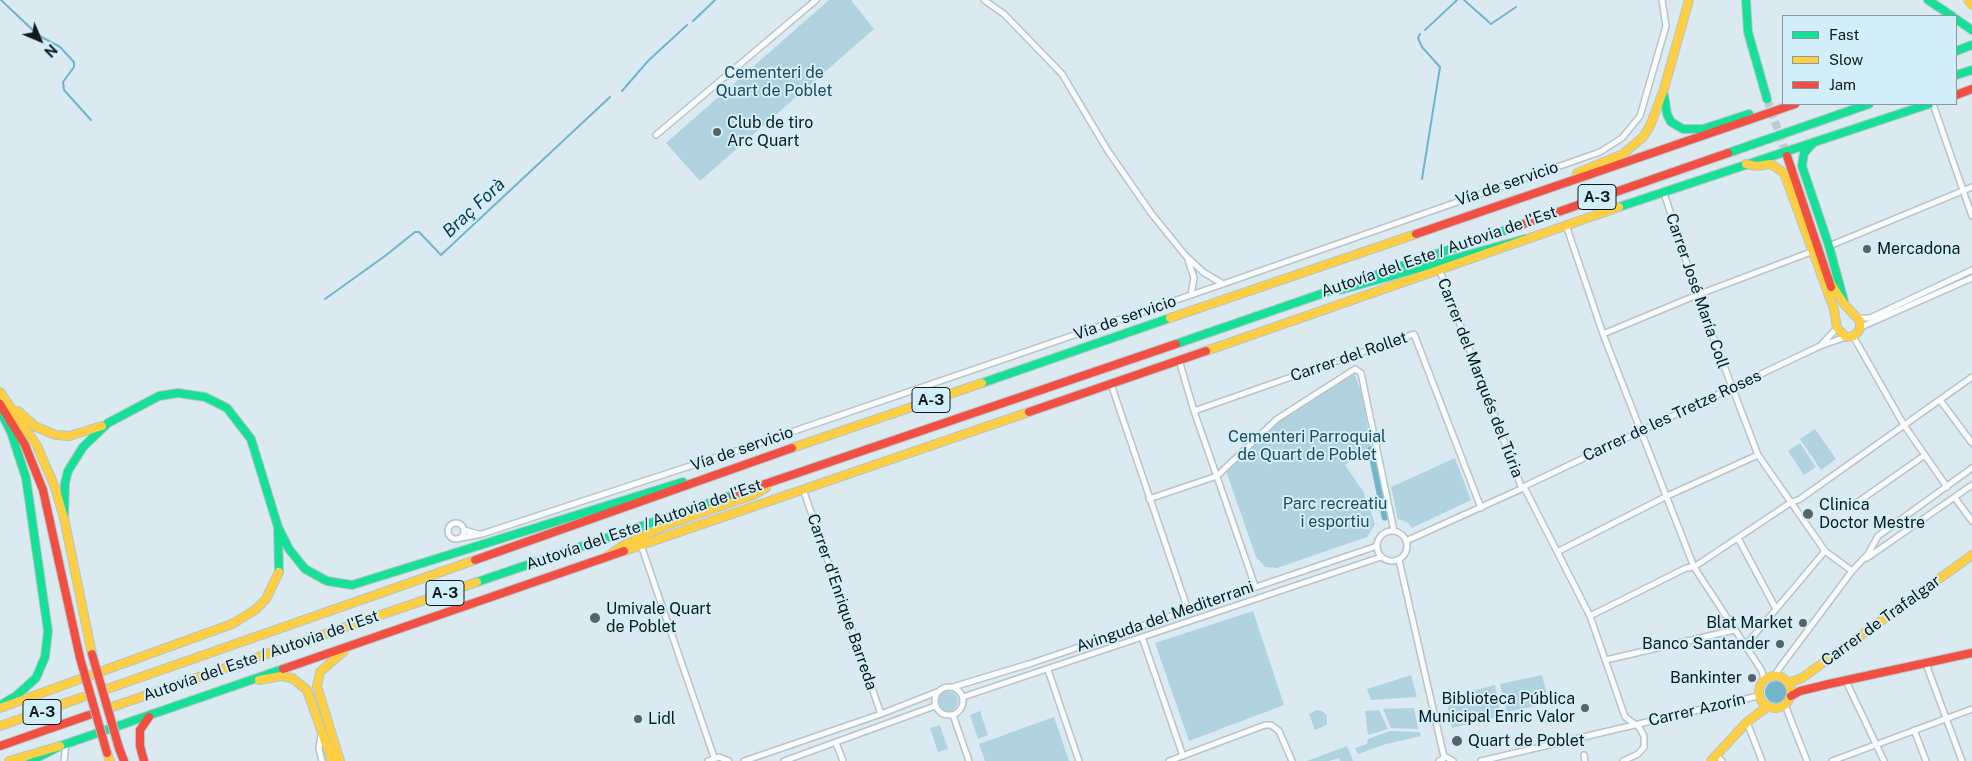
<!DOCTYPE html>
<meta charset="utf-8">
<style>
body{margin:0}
#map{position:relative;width:1972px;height:761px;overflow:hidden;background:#daeaf0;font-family:"Public Sans",sans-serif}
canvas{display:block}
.legend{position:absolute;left:1782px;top:15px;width:175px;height:90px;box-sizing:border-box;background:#d2eef8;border:1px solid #8499a0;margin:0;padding:6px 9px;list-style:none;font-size:15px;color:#0f1a1d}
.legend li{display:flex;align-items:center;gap:10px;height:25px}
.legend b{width:25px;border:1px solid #8499a0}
.north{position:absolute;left:15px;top:15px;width:50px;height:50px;-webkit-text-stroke:4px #d2eef8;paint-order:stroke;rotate:135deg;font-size:14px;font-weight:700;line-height:20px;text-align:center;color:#0f1a1d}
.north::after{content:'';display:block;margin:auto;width:18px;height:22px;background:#0f1a1d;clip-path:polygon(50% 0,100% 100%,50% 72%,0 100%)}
</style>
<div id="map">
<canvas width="1972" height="761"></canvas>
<ul class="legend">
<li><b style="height:6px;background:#16e098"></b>Fast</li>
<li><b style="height:6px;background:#ffcf43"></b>Slow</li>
<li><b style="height:6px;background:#f24e42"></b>Jam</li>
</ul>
<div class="north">N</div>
</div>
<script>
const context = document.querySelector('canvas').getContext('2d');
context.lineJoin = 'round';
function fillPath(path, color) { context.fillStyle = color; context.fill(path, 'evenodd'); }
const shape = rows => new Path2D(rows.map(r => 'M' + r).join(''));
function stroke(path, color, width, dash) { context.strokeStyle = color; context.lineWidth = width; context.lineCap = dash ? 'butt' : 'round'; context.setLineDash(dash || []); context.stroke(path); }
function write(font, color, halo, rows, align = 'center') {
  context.font = font + ' "Public Sans",sans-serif'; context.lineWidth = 4; context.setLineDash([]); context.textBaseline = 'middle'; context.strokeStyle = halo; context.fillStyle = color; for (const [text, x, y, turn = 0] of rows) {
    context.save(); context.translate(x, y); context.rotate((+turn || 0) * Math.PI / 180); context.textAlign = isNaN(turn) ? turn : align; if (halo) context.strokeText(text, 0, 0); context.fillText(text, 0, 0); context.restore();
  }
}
fillPath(shape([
 [829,0,851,0,874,29,700,181,666,143],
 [1354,372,1363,398,1371,448,1345,465,1363,491,1375,524,1367,537,1277,568,1265,567,1256,557,1226,471,1280,420],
 [1815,429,1836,459,1821,470,1800,439],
 [1800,443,1816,467,1804,475,1788,451],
 [1455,458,1471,500,1412,528,1407,522,1398,519,1391,487],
 [1253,611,1284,705,1189,741,1155,643],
 [1411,675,1417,697,1371,700,1367,689],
 [1542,675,1549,703,1507,712,1500,684],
 [1495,685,1501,716,1452,728,1446,698],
 '938 701a10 10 0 1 1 20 0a10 10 0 1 1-20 0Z',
 [1414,708,1418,729,1391,728,1383,709],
 [1317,710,1322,711,1327,715,1327,725,1315,730,1309,714],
 [1379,710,1388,729,1368,735,1365,711],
 [980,711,988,735,978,739,970,715],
 [1054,717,1069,761,985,761,979,744],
 [940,725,948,749,938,752,930,728],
 [1390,731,1420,732,1421,736,1386,744,1358,754,1355,748,1367,744,1368,739],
 [1347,746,1353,761,1340,761,1339,758,1329,761,1307,761]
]), '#b0d3df');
fillPath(shape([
 '1765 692a11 11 0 1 1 22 0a11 11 0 1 1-22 0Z'
]), '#72b5ca');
stroke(shape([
 [1,0,38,35,60,47,74,62,74,67,63,82,64,90,91,120],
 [1464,0,1491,24,1516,7],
 [693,21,715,0],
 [1425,30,1457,0],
 [1420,34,1418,38,1422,47,1440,67,1422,179],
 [622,91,648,61,687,25],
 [325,299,385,256,415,232,419,232,441,255,610,97]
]), '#72b5ca', 2);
stroke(shape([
 [1371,450,1385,517]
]), '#72b5ca', 7);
stroke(shape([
 [1767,99,1787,156]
]), '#bccbd0', 8, [8, 4]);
const street = shape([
 [984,0,1004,14,1062,74,1108,151,1151,213,1185,255,1203,272,1223,284],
 [1933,104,1972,216],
 [656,135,816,0],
 [1664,193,1697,295,1758,455,1825,551,1852,571],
 [1566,225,1603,334,1694,567,1762,671,1764,680],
 [1829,246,1972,187],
 [1188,260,1194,278,1191,295],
 [1440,271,1521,486],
 [1859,318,1870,318,1972,270],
 [1861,327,1972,278],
 [1603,334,1697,295,1811,252],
 [1853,336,1904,425,1947,487],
 [1822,344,1837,328],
 [1179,360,1194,411,1255,586],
 [1111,384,1188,610],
 [1940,400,1972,443],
 [1194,411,1414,334,1481,508],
 [1525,486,1820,346,1846,337],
 [803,489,881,714],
 [1525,489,1590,616,1625,717,1639,727,1644,736,1644,747,1638,754,1623,761],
 [1955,498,1972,521],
 [1149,499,1217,476,1277,419,1355,369,1361,373,1394,531],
 [1855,504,1925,455],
 '448 531a8 8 0 1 1 16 0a8 8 0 1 1-16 0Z',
 [464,530,479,534],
 '1377 546a15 15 0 1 1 30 0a15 15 0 1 1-30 0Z',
 [461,538,482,534,736,451,1223,284,1600,152,1622,138,1640,116,1666,26,1662,0],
 [1738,538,1776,609],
 [1406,541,1521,489],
 [641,545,714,757],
 [1557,552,1667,496,1758,455],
 [1867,558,1972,485],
 [1399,560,1444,757],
 [1590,616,1686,568,1694,567,1790,503,1800,499,1972,377],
 [1142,637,1183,756],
 [1745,646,1825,551],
 [1606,660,1734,630],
 [1926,664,1962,761],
 [1048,670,1079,761],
 [1778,676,1777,672,1781,666,1852,571,1868,554,1878,536,1972,468],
 [1846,681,1884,761],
 '935 701a14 14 0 1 1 28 0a14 14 0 1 1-28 0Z',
 [953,687,1032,663,1377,546],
 [963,697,1381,557],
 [1785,705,1807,761],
 [953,715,969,761],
 [1747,722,1762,761],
 [1914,730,1926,761],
 [321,734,319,749,322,761],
 [836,743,843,761],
 [1584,755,1585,761],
 [1717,755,1722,761],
 [64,761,66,744],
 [708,761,719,757,729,761],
 [744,761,881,714,937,692],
 [784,761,935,706],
 [1169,761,1265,725,1271,725,1279,731,1292,761],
 [1439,761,1446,757,1453,761],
 [1481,761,1758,696],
 [1832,761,1972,709]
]);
const fast = shape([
 [1746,0,1748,32,1767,99],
 [1928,0,1952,16],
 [1956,19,1972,30],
 [1956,51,1972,45],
 [1956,75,1972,70],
 [1664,95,1667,114,1671,122,1683,129,1703,129,1749,114],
 [1814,142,1804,153,1802,166,1829,246,1844,301],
 [1728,153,1869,104],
 [1619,207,1929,104],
 [1340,290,1525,239],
 [1179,343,1509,229],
 [982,383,1167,319],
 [0,410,11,432,26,478,48,631,45,657,36,678,16,696,4,703],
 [64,518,65,483,68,471,83,447,108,423,159,396,178,393,205,397,227,408,251,439,278,527,279,572],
 [278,527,289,549,305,569,327,581,352,585,683,482],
 [477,582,733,495],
 [31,761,60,746,283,669]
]);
const slow = shape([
 [1968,0,1972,5],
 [1746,164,1757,166,1771,164,1784,173,1834,309,1837,328,1846,337,1854,336,1860,329,1860,321,1845,305,1831,284],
 [1577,173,1623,154,1643,137,1650,126,1664,89,1689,0],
 [1170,318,1416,234],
 [1206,351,1619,207],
 [0,392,37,446,55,487,64,518,92,654],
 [18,411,36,427,56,435,69,436,102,426],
 [792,448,982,383],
 [624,551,1029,412],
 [605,558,624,545,664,526,753,495,766,488],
 '1759 692a16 16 0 1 1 32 0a16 16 0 1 1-32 0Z',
 [259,680,281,676,292,678,307,690,332,761],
 [1788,683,1802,678,1972,555],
 [107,689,475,560],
 [112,707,477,582],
 [0,708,232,624,255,610,266,599,279,572],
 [0,726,83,697],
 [107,753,110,761],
 [9,761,60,746],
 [340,761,317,686,320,672,344,651],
 [1711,761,1747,722,1767,707]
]);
const jam = shape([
 [1956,95,1972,89],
 [1787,156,1831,287],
 [1509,229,1728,153],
 [1416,234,1795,104],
 [0,404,25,445,43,490,80,658],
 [1029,412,1206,351],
 [733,495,1176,344],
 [475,560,792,448],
 [283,669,624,551],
 [1791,696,1800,691,1829,684,1972,653],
 [0,746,89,715],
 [119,748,124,761],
 [144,761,140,746,140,730,149,717]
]);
stroke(street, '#b8c4c9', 8);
stroke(fast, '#b8c4c9', 10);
stroke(slow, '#b8c4c9', 10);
stroke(jam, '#b8c4c9', 10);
stroke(street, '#f9fcfd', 5);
stroke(fast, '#16e098', 8);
stroke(slow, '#ffcf43', 8);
stroke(jam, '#f24e42', 8);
const jamBridge = shape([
 [92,654,119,748],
 [80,658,107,753]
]);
stroke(jamBridge, '#b8c4c9', 10, []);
stroke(jamBridge, '#f24e42', 8);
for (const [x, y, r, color] of [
 [717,132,5,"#566367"],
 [1867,249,5,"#566367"],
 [1808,514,6,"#566367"],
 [595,618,6,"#566367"],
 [1803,623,5,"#566367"],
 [1780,644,5,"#566367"],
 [1752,678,5,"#566367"],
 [1585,708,5,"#566367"],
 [638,719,5,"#566367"],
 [1457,741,6,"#566367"]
]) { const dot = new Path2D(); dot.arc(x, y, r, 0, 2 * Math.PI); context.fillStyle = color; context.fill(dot); stroke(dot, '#d2eef8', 2); }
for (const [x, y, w] of [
 [1597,197,38],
 [931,400,38],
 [445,593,38],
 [42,712,38]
]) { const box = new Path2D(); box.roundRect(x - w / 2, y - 12.5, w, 25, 4); context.fillStyle = '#d2eef8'; context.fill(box); stroke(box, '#0f1a1d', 1); }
write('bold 15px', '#0f1a1d', null, [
 ["A-3",1597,197],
 ["A-3",931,400],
 ["A-3",445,593],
 ["A-3",42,712]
]);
write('16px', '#244b58', '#d2eef8', [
 ["Cementeri de",774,73],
 ["Quart de Poblet",774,91],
 ["Cementeri Parroquial",1307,437],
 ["de Quart de Poblet",1307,455],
 ["Parc recreatiu",1335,504],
 ["i esportiu",1335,522]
]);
write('16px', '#0f1a1d', '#d2eef8', [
 ["Club de tiro",727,123],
 ["Arc Quart",727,141],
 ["Mercadona",1877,249],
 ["Clinica",1819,505],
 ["Doctor Mestre",1819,523],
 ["Umivale Quart",606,609],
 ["de Poblet",606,627],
 ["Blat Market",1793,623,"right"],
 ["Banco Santander",1770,644,"right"],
 ["Bankinter",1742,678,"right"],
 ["Biblioteca Pública",1575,699,"right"],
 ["Municipal Enric Valor",1575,717,"right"],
 ["Lidl",648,719],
 ["Quart de Poblet",1468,741]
], 'left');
write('16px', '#0f1a1d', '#d2eef8', [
 ["Vía de servicio",1507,184,-19],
 ["Autovía del Este / Autovia de l'Est",1439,252,-19],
 ["Carrer José María Coll",1697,291,71],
 ["Vía de servicio",1125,318,-19],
 ["Carrer del Rollet",1349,357,-19],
 ["Carrer del Marqués del Túria",1480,378,69],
 ["Carrer de les Tretze Roses",1672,416,-25],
 ["Vía de servicio",742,449,-19],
 ["Autovía del Este / Autovia de l'Est",644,525,-19],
 ["Carrer d'Enrique Barreda",842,602,71],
 ["Avinguda del Mediterrani",1165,617,-19],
 ["Carrer de Trafalgar",1881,621,-36],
 ["Autovía del Este / Autovia de l'Est",261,656,-19],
 ["Carrer Azorín",1697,710,-13]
]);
write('italic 18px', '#0f3844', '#d2eef8', [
 ["Braç Forà",474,208,-43]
]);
</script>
